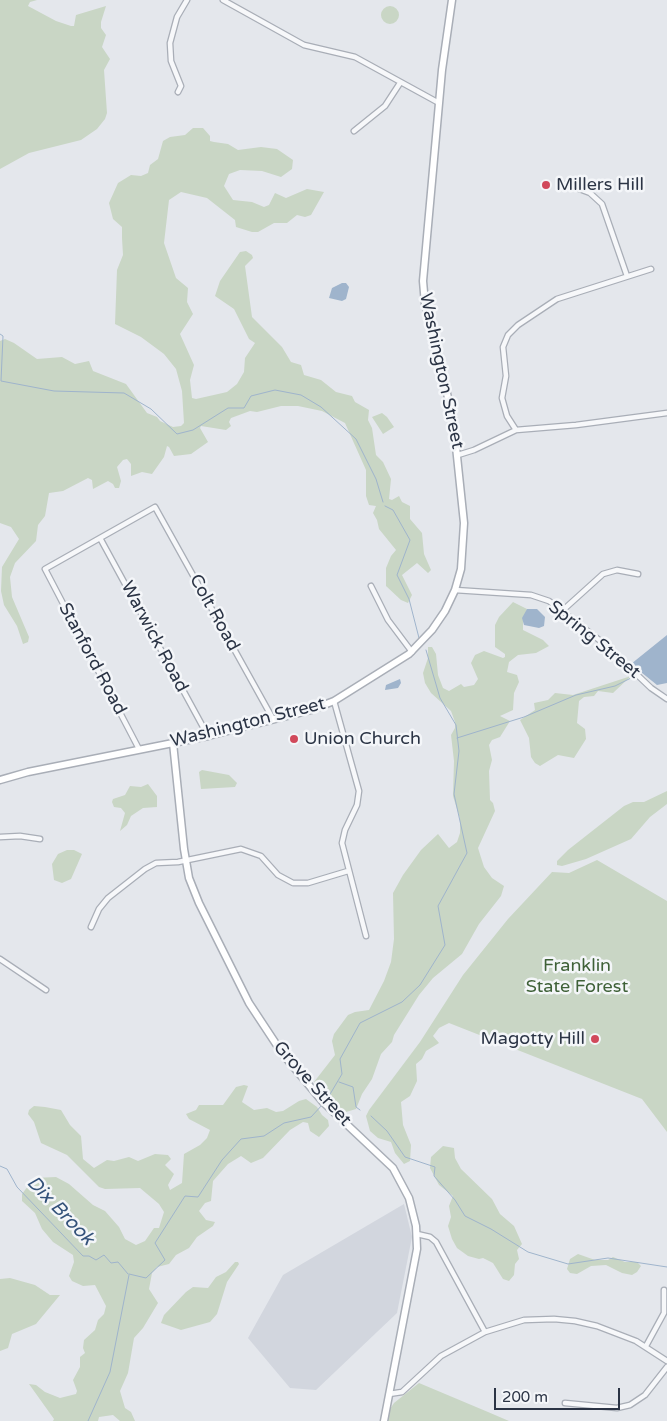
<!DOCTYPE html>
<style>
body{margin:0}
#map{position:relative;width:667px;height:1421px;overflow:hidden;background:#e4e7ec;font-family:"Varela Round",sans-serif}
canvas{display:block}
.scale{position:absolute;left:494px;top:1388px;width:126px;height:22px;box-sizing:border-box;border:2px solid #2b3445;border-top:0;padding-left:6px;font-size:15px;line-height:18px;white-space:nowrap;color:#2b3445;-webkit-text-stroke:4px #f4f6f9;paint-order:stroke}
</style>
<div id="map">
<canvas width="667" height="1421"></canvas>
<div class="scale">200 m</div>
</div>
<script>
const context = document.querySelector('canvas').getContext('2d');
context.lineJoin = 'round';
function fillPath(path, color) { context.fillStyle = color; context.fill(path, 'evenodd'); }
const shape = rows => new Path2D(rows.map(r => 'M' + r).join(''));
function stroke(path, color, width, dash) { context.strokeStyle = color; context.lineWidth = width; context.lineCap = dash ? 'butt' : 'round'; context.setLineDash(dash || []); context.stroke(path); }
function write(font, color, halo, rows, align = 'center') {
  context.font = font + ' "Varela Round",sans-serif'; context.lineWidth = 5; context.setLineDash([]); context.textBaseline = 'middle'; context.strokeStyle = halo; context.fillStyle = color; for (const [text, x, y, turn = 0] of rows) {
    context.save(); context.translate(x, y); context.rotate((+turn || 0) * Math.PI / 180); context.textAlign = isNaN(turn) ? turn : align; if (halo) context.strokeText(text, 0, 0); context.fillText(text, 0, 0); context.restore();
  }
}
fillPath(shape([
 [404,1204,412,1237,397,1313,316,1390,290,1388,248,1338,283,1275]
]), '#d2d6de');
fillPath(shape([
 [0,0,37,0,30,2,28,6,56,21,71,26,74,26,76,15,106,6,101,22,101,28,106,35,102,47,110,59,104,70,107,113,105,119,97,129,81,140,29,153,0,169],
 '381 15a9 9 0 1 1 18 0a9 9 0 1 1-18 0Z',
 [193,128,203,128,210,136,210,141,214,142,228,144,238,150,261,147,277,149,293,160,292,169,281,177,262,171,240,170,229,174,224,186,233,200,252,202,264,207,269,205,275,193,286,198,307,189,324,192,311,215,305,217,297,215,287,223,274,223,258,232,252,232,236,227,235,220,207,198,181,192,169,200,164,243,176,278,188,288,187,302,193,314,180,334,194,365,190,380,192,398,196,399,227,392,237,384,244,372,245,358,255,343,249,339,234,309,215,296,220,281,240,252,246,251,252,255,253,258,245,266,252,317,282,347,291,362,301,365,304,375,321,380,336,392,352,396,355,402,369,410,368,420,372,428,376,455,383,462,391,479,389,499,392,500,399,496,402,502,410,506,410,519,422,533,424,554,431,570,428,573,417,563,402,575,412,595,408,603,401,600,386,586,386,568,391,556,396,550,379,529,377,520,373,513,376,506,369,505,366,496,366,470,345,423,322,411,298,406,281,406,257,412,250,411,231,418,229,422,231,426,226,430,201,426,200,428,208,442,191,454,174,456,169,447,167,446,164,457,152,474,142,472,131,476,131,464,127,459,123,460,117,467,121,481,119,488,115,488,113,484,108,481,93,489,92,480,88,478,63,491,49,493,45,516,38,525,36,541,15,563,10,577,12,597,29,637,28,642,23,644,17,626,4,605,1,591,2,567,19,539,11,527,0,523,0,341,5,339,14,343,37,359,62,357,75,364,89,361,93,371,126,384,147,413,157,417,160,421,173,427,181,426,184,423,182,391,176,369,164,354,141,337,115,324,117,270,123,255,122,238,122,227,113,219,109,203,118,183,131,175,141,176,148,173,150,165,158,159,163,141,170,137,185,135],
 [382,413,387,417,394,427,383,434,372,417],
 [513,602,527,609,523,622,523,630,543,640,549,646,536,653,518,655,509,662,507,672,517,675,519,682,514,693,513,710,500,716,510,721,500,737,492,740,489,745,492,760,489,771,490,800,493,803,495,811,478,848,484,867,492,878,504,886,501,896,479,924,462,954,433,978,419,995,394,1035,392,1042,381,1054,372,1079,362,1094,356,1109,346,1112,325,1099,314,1082,335,1055,332,1041,334,1034,348,1015,355,1012,369,1010,384,981,391,962,394,939,393,893,403,875,421,850,438,834,449,848,457,842,460,833,460,819,453,796,454,761,451,735,455,728,455,722,451,711,431,693,425,683,423,673,428,658,428,647,432,647,436,654,438,675,443,688,449,691,461,684,464,687,474,685,478,679,471,663,475,655,484,651,503,658,505,657,505,654,495,647,495,625,499,617],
 [631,676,613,693,598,691,594,696,584,697,579,701,577,723,585,729,586,739,574,758,558,755,540,766,535,763,531,757,529,738,520,720,535,710,534,703,548,700,555,693,573,695],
 [202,770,229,775,237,783,235,787,201,789,199,772],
 [148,784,157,796,157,807,143,808,131,816,127,825,120,831,125,813,121,808,114,807,112,802,113,799,125,795,130,786,141,787],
 [667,791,667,804,650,817,631,839,586,859,562,866,557,865,557,861,568,850,624,806,633,802,644,802],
 [67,850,74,850,82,854,71,879,62,883,54,880,52,864,58,854],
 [597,860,667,901,667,1132,642,1099,449,1023,439,1028,433,1036,439,1043,426,1051,422,1059,416,1064,417,1081,410,1096,401,1102,403,1125,411,1145,410,1161,404,1164,395,1153,391,1142,378,1138,370,1131,366,1116,369,1110,420,1042,463,975,508,919,552,872,569,873],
 [244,1085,248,1086,242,1102,254,1110,267,1108,276,1112,283,1111,299,1101,306,1099,317,1107,322,1115,328,1120,329,1126,319,1137,310,1131,308,1123,303,1122,290,1130,263,1158,251,1163,241,1156,228,1164,213,1181,211,1201,205,1203,199,1211,206,1220,215,1222,213,1226,197,1237,189,1248,176,1255,169,1264,157,1267,152,1273,149,1289,158,1303,143,1328,134,1338,128,1373,120,1391,125,1408,131,1412,135,1421,120,1421,113,1415,99,1417,98,1421,53,1421,54,1419,29,1384,36,1385,45,1392,60,1398,76,1394,77,1391,73,1380,80,1367,80,1357,85,1353,83,1348,84,1340,95,1330,98,1320,104,1314,106,1306,95,1285,83,1286,72,1281,69,1276,74,1262,73,1255,53,1242,42,1229,35,1213,22,1201,22,1194,34,1178,56,1177,69,1184,93,1205,105,1211,119,1227,125,1239,136,1245,145,1241,154,1228,159,1228,164,1212,159,1204,140,1188,105,1189,99,1187,67,1155,41,1143,34,1122,28,1114,29,1110,34,1106,45,1107,61,1110,70,1125,81,1136,83,1159,94,1168,107,1160,114,1161,129,1157,138,1161,155,1154,168,1155,171,1159,165,1165,174,1174,168,1185,170,1190,182,1183,184,1154,200,1145,207,1138,210,1130,189,1119,186,1114,196,1110,199,1105,223,1105,236,1087],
 [443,1146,454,1148,455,1158,461,1169,492,1199,500,1214,514,1226,522,1244,517,1250,519,1259,515,1264,514,1275,509,1281,503,1279,493,1263,483,1258,479,1259,468,1256,457,1248,452,1239,448,1226,451,1217,449,1206,453,1196,439,1185,430,1168,431,1157],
 [578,1254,595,1260,608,1260,613,1257,625,1262,637,1262,641,1266,637,1272,632,1275,622,1273,606,1265,591,1266,577,1274,570,1273,567,1269,570,1259],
 [235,1262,238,1262,239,1264,227,1282,217,1314,210,1322,181,1330,161,1323,164,1315,186,1292,193,1287,208,1288,216,1277,226,1272],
 [10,1278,35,1285,50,1295,60,1295,36,1324,12,1334,8,1348,0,1351,0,1279],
 [419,1383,488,1412,509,1421,388,1421,390,1409,394,1403]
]), '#c9d6c5');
fillPath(shape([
 [342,283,346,283,349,287,346,299,342,301,329,298,332,288],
 [527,609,537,609,545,617,544,626,539,628,524,625,522,618],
 [667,635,667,683,657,685,631,664],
 [400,679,401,683,398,688,385,690,386,685]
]), '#9fb4cc');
stroke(shape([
 [0,334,3,336,1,381,54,391,124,393,151,409,177,434,193,430,228,408,244,408,251,396,275,390,301,395,321,407,356,439,376,479,383,502],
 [385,506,393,510,410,540,397,575,409,599,419,638],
 [457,738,524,717,576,695,615,686,633,677],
 [339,1082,353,1087,356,1107,360,1110],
 [326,1101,342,1074,340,1059,360,1023,402,1002,420,985,445,945,438,906,467,853,454,794,459,751,456,725,440,698,426,650],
 [371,1116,387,1131,405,1157,435,1167,434,1176,455,1200,465,1216,491,1229,528,1252,568,1264,608,1258,667,1267],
 [0,1166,7,1169,17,1187,83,1256,89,1256,96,1260,104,1255,111,1263,118,1262,128,1274],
 [129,1274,146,1278,165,1260,155,1243,185,1196,198,1197,222,1160,241,1139,264,1136,284,1123,311,1117,323,1104],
 [88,1421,110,1372,129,1275]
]), '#9fb4cc', 1);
const street = shape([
 [223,0,304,45,355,57,439,103],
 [178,92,181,86,171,61,170,43,177,17,187,0],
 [354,131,385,106,400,83],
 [566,184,590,193,602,204,627,276],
 [516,430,507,416,502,398,506,376,503,347,508,335,518,325,557,299,651,269],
 [458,455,474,450,516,430,576,425,667,413],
 [100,538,208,736],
 [371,586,388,620,412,652],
 [455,590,531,595,549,601,607,646,651,688,667,699],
 [562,611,603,574,617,570,638,574],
 [334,701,359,791,357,805,345,830,342,843,366,936],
 [139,749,45,569,155,507,273,719],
 [0,837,20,836,40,839],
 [91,927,99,909,108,898,145,869,156,863,178,862,241,849,261,856,278,875,293,883,308,883,348,871],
 [0,959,46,990],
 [485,1332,524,1320,554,1319,575,1321,597,1326,636,1341,667,1361],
 [646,1346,664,1313,664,1290],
 [389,1394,402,1392,441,1356,485,1332,436,1242,430,1237,417,1234],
 [565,1403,617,1408,630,1405,645,1395,667,1367]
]);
const secondary = shape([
 [173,743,184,849,189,878,199,903,249,1003,282,1053,323,1102,393,1168,409,1198,416,1226,417,1249,384,1421],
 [0,780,28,772,208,736,311,710,334,701,409,654,432,630,445,611,455,590,461,569,464,523,453,418,425,304,423,281,442,70,452,0]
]);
stroke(street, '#a9aeb7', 7);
stroke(secondary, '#a9aeb7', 9);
stroke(street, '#f7f8fa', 4.5);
stroke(secondary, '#fff', 6);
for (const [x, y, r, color] of [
 [546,185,5,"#d1495b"],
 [294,739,5,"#d1495b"],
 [595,1039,5,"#d1495b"]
]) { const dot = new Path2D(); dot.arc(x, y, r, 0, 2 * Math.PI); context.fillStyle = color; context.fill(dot); stroke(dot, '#f4f6f9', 2); }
write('18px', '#2b3445', '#f4f6f9', [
 ["Millers Hill",556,185],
 ["Union Church",304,739],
 ["Magotty Hill",585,1039,"right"]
], 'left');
write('18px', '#2b3445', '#f4f6f9', [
 ["Washington Street",441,371,78],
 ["Colt Road",214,613,61],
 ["Warwick Road",154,637,62],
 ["Spring Street",594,640,39],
 ["Stanford Road",92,659,62],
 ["Washington Street",248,723,-14],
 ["Grove Street",312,1084,48]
]);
write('18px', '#3f6138', '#f4f6f9', [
 ["Franklin",577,966],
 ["State Forest",577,987]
]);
write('italic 19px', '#34527a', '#f4f6f9', [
 ["Dix Brook",60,1211,46]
]);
</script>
